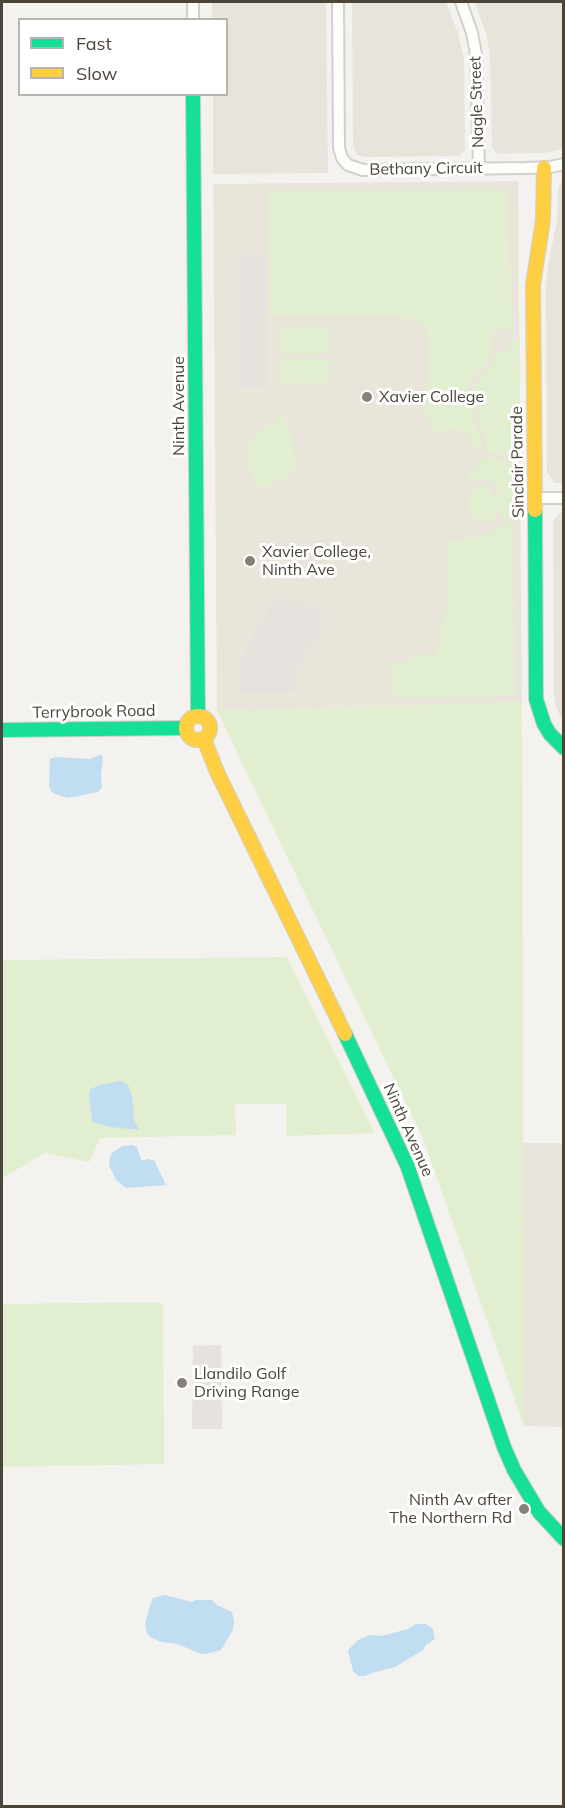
<!DOCTYPE html>
<style>
body{margin:0}
#map{position:relative;width:565px;height:1808px;overflow:hidden;background:#f4f2ee;font-family:Mulish,sans-serif}
canvas{display:block}
.frame{position:absolute;inset:0;border:3px solid #4b4439;pointer-events:none}
.legend{position:absolute;left:18px;top:18px;width:210px;height:78px;box-sizing:border-box;background:#fff;border:2px solid #b7b4b0;margin:0;padding:8px 10px;list-style:none;font-size:18px;color:#4b4439}
.legend li{display:flex;align-items:center;gap:12px;height:30px}
.legend b{width:30px;border:2px solid #b7b4b0}
</style>
<div id="map">
<canvas width="565" height="1808"></canvas>
<div class="frame"></div>
<ul class="legend">
<li><b style="height:8px;background:#16e098"></b>Fast</li>
<li><b style="height:8px;background:#ffcf43"></b>Slow</li>
</ul>
</div>
<script>
const context = document.querySelector('canvas').getContext('2d');
context.lineJoin = 'round';
function fillPath(path, color) { context.fillStyle = color; context.fill(path, 'evenodd'); }
const shape = rows => new Path2D(rows.map(r => 'M' + r).join(''));
function stroke(path, color, width, dash) { context.strokeStyle = color; context.lineWidth = width; context.lineCap = dash ? 'butt' : 'round'; context.setLineDash(dash || []); context.stroke(path); }
function write(font, color, halo, rows, align = 'center') {
  context.font = font + ' Mulish,sans-serif'; context.lineWidth = 6; context.setLineDash([]); context.textBaseline = 'middle'; context.strokeStyle = halo; context.fillStyle = color; for (const [text, x, y, turn = 0] of rows) {
    context.save(); context.translate(x, y); context.rotate((+turn || 0) * Math.PI / 180); context.textAlign = isNaN(turn) ? turn : align; if (halo) context.strokeText(text, 0, 0); context.fillText(text, 0, 0); context.restore();
  }
}
fillPath(shape([
 [212,2,326,2,328,173,213,174,213,95,226,94,226,20,212,19],
 [352,2,446,2,458,33,464,60,465,150,459,156,364,157,356,154,353,144],
 [475,2,563,2,563,149,544,153,498,154,492,148,490,57,487,37],
 [563,179,564,483,554,483,547,472,546,288,548,265,557,221,558,188],
 [560,513,564,513,563,723,556,706,554,696,553,521],
 [522,1143,563,1143,563,1427,524,1426]
]), '#e7e4dc');
fillPath(shape([
 [518,181,522,702,217,711,213,184]
]), '#eae5da');
fillPath(shape([
 [507,189,512,327,492,332,492,352,489,360,471,379,468,395,484,449,482,451,474,449,472,438,458,428,434,433,424,406,428,404,429,367,429,343,425,324,401,317,365,315,270,315,269,191],
 [280,327,330,327,330,353,281,354],
 [520,339,520,460,488,452,473,397,474,387,483,373,492,364,497,352,510,351,510,340],
 [280,358,330,358,330,383,281,383],
 [282,411,292,436,295,467,293,473,262,489,252,477,246,454,251,439,262,429,276,423],
 [487,456,513,463,513,516,500,523,503,511,497,510,492,521,485,523,477,523,471,519,467,497,471,491,477,488,486,486,490,488,495,496,500,493,496,485,489,481,478,480,470,484,467,475,481,463],
 [514,521,515,696,392,698,390,662,406,662,414,653,436,657,445,611,447,611,449,596,447,596,447,541,482,536],
 [522,702,524,1426,424,1141,217,711],
 [287,957,375,1133,286,1136,286,1104,235,1104,236,1135,100,1138,89,1162,45,1153,4,1177,2,1176,2,960],
 [161,1302,163,1309,164,1464,2,1467,2,1304]
]), '#e1eecf');
fillPath(shape([
 [238,255,266,255,267,388,239,388],
 [275,594,324,612,320,632,315,642,299,664,296,692,240,693,242,657,248,642,269,610],
 [221,1345,222,1429,192,1429,193,1346]
]), '#e6e3df');
fillPath(shape([
 [101,754,103,757,101,776,102,787,98,792,68,798,55,794,51,791,49,786,50,759,55,757,90,759],
 [121,1081,128,1085,132,1096,134,1120,139,1130,111,1127,92,1122,89,1094,91,1089,100,1085],
 [132,1145,137,1147,141,1159,144,1161,147,1159,154,1160,166,1185,126,1188,117,1181,109,1166,110,1157,113,1152,123,1146],
 [165,1595,192,1602,196,1600,212,1600,217,1605,232,1612,234,1622,233,1630,221,1650,205,1654,198,1653,178,1644,161,1642,150,1637,147,1633,145,1624,151,1603,153,1598],
 [416,1624,426,1624,433,1629,435,1639,426,1645,423,1650,395,1667,372,1673,365,1676,358,1676,353,1671,348,1650,358,1640,369,1635,382,1636,408,1629]
]), '#c0ddf1');
const street = shape([
 [193,2,193,20],
 [338,2,339,148,342,158,348,165,363,170,525,168,550,167,564,164],
 [461,2,472,33,476,54,479,168],
 [535,498,564,498]
]);
const fast = shape([
 [193,94,198,716],
 [535,510,536,699,544,724,550,734,564,748],
 [2,730,186,728],
 [345,1034,407,1165,504,1447,514,1470,539,1512,564,1539]
]);
const slow = shape([
 [535,510,533,285,543,220,544,168],
 '186 728a12 12 0 1 1 24 0a12 12 0 1 1-24 0Z',
 [204,739,217,772,345,1034]
]);
stroke(street, '#d2d0cb', 14);
stroke(fast, '#d3cfc5', 16);
stroke(slow, '#d3cfc5', 16);
stroke(street, '#fdfdfc', 10);
stroke(fast, '#16e098', 14);
stroke(slow, '#ffcf43', 14);
for (const [x, y, r, color] of [
 [367,397,6,"#868178"],
 [250,561,6,"#868178"],
 [182,1383,6,"#868178"],
 [524,1509,6,"#868178"]
]) { const dot = new Path2D(); dot.arc(x, y, r, 0, 2 * Math.PI); context.fillStyle = color; context.fill(dot); stroke(dot, '#fff', 2); }
write('16px', '#4b4439', '#fff', [
 ["Nagle Street",477,102,-92],
 ["Bethany Circuit",426,169,-1],
 ["Ninth Avenue",179,406,-90],
 ["Sinclair Parade",518,462,-91],
 ["Terrybrook Road",94,712,-1],
 ["Ninth Avenue",408,1130,66]
]);
write('16px', '#4b4439', '#fff', [
 ["Xavier College",379,397],
 ["Xavier College,",262,552],
 ["Ninth Ave",262,570],
 ["Llandilo Golf",194,1374],
 ["Driving Range",194,1392],
 ["Ninth Av after",512,1500,"right"],
 ["The Northern Rd",512,1518,"right"]
], 'left');
</script>
